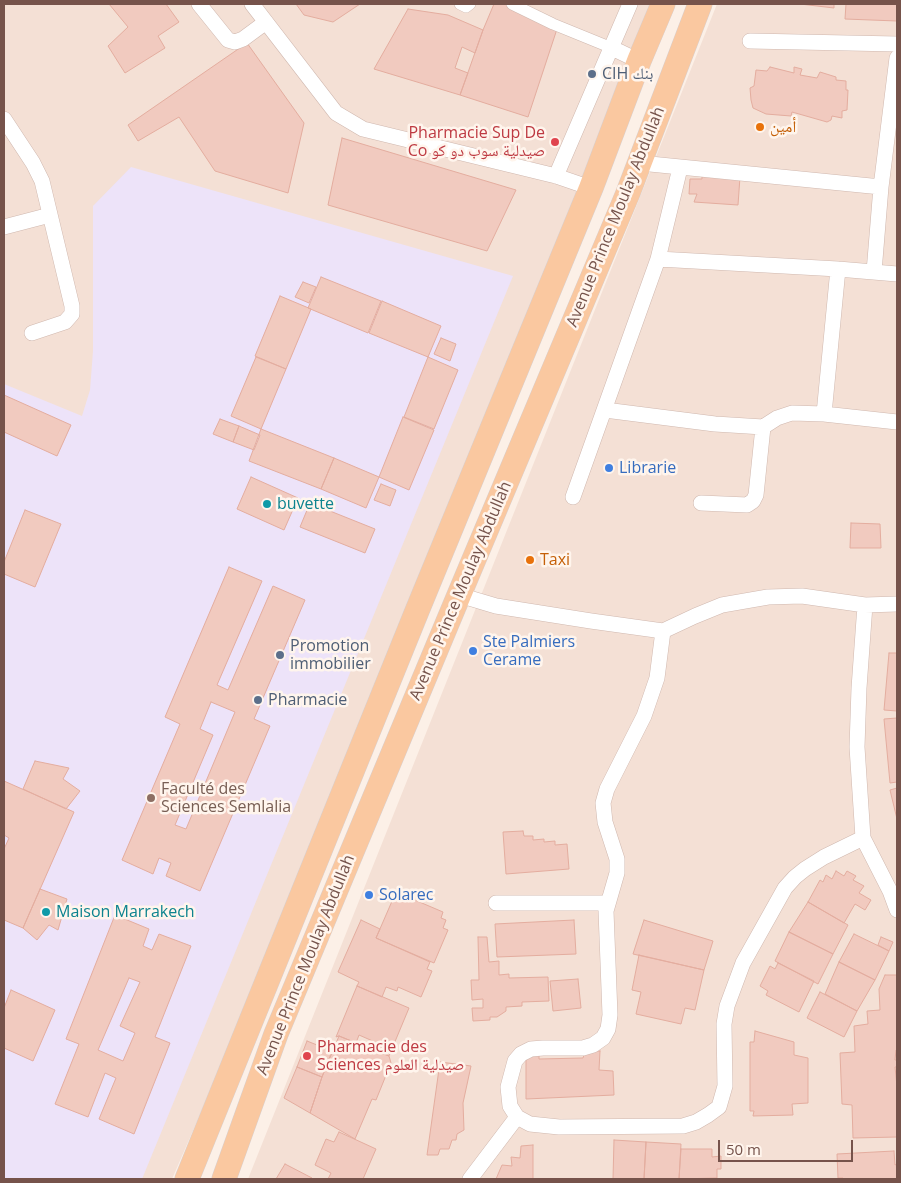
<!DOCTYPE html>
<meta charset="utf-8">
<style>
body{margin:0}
#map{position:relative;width:901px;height:1183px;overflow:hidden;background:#fcf0e7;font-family:"Open Sans",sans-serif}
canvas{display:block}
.frame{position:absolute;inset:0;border:5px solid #76534b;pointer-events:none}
.scale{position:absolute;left:718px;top:1140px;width:135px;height:22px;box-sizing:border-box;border:2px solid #76534b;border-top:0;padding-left:6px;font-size:15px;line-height:18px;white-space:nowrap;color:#76534b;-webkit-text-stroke:4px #fff5ed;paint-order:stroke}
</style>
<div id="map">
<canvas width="901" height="1183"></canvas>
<div class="frame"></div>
<div class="scale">50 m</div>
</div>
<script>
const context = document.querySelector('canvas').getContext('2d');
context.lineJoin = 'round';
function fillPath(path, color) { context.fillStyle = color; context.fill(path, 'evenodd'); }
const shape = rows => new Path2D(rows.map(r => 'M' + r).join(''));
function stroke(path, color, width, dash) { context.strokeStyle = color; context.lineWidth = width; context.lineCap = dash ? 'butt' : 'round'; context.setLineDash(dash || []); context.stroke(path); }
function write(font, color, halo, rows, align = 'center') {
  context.font = font + ' "Open Sans","Noto Naskh Arabic",sans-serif'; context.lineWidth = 5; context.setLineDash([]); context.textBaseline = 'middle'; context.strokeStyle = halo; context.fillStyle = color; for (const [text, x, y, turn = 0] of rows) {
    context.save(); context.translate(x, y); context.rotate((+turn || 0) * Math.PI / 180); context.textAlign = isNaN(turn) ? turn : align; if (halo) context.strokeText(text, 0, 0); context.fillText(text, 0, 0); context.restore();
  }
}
fillPath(shape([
 [4,4,652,4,356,755,172,1179,4,1179],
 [717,4,897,4,897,1179,248,1179]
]), '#f4e0d5');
fillPath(shape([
 [131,167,513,276,142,1179,4,1179,4,384,82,416,90,390,93,351,93,206]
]), '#ede3f9');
const building = shape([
 [109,4,166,4,179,22,158,36,165,48,125,73,108,46,128,27,109,4],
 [296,4,360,4,333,22,304,15,296,4],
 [494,4,512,4,558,26,528,117,460,95,483,30,494,4],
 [800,4,834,4,834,8,800,4],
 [846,4,897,4,897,21,845,19,846,4],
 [408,9,448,15,483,30,475,53,462,47,455,68,468,73,460,95,374,69,408,9],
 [247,43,304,123,288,193,215,171,179,117,138,141,128,125,247,43],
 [770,67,794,73,794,67,802,69,800,75,817,78,820,72,836,77,836,80,846,81,846,90,848,90,847,110,842,111,842,118,832,116,831,120,827,122,792,112,791,116,766,114,753,108,751,100,750,88,754,86,756,70,767,71,770,67],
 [342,138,516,190,487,251,328,205,342,138],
 [702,174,740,177,738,205,694,202,697,194,689,194,690,179,702,179,702,174],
 [321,277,381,301,368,333,308,308,321,277],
 [303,282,316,287,309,303,295,297,303,282],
 [280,296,311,309,286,369,255,356,280,296],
 [382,301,441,326,428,357,369,333,382,301],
 [441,338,456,344,450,361,434,354,441,338],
 [256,357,286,369,261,429,231,416,256,357],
 [428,357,458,370,434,429,404,417,428,357],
 [4,395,71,425,57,456,4,432,4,395],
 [403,417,434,430,409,490,379,477,403,417],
 [220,419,239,426,233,442,213,434,220,419],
 [239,426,260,435,254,450,233,442,239,426],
 [261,429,334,458,321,489,249,461,261,429],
 [334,458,379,477,366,508,321,489,334,458],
 [251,477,298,498,284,530,237,509,251,477],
 [381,484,396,490,390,506,374,500,381,484],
 [310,503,375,529,365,553,300,527,310,503],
 [25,510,61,524,35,587,4,574,4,562,25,510],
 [851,523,880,524,881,548,850,548,851,523],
 [229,567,262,581,217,685,228,690,273,586,305,600,254,719,270,726,200,891,166,876,171,863,159,858,153,874,122,860,180,724,165,717,229,567],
 [211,702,235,712,186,829,175,825,213,735,200,729,211,702],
 [889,653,897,653,897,711,884,710,889,653],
 [897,718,897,782,890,783,884,719,897,718],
 [35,761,69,768,63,779,80,791,66,809,23,789,35,761],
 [4,781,74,812,23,928,4,920,4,849,9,838,4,835,4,781],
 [897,788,897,819,890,790,897,788],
 [523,831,524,836,533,836,533,840,544,839,544,842,555,841,555,845,567,844,569,869,506,874,503,832,523,831],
 [836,871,844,876,847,871,856,876,853,880,864,886,859,893,871,900,865,910,855,904,844,923,808,902,820,880,823,882,826,875,832,879,836,871],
 [40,889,67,899,58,930,49,925,37,940,23,928,40,889],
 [396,892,443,912,441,918,446,920,443,928,448,930,434,963,376,938,396,892],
 [808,902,848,925,833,954,789,932,808,902],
 [115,915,149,929,143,946,152,950,159,934,191,946,155,1037,170,1043,134,1134,99,1119,116,1078,105,1073,88,1117,55,1104,79,1044,66,1039,115,915],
 [129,978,140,982,120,1026,135,1033,123,1061,98,1050,129,978],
 [361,920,380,929,376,938,430,962,427,969,432,971,421,997,398,987,397,991,386,987,382,997,357,986,359,982,338,972,361,920],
 [574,920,576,954,497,957,495,924,574,920],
 [644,920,713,941,704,970,633,954,644,920],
 [789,932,833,954,818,984,775,961,789,932],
 [854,934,889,951,875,980,839,962,854,934],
 [478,937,487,937,489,962,499,961,499,975,509,974,509,978,548,977,549,1001,522,1002,522,1006,506,1007,506,1011,497,1017,490,1017,490,1020,473,1021,472,1008,483,1008,483,999,472,1000,471,980,479,980,478,937],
 [881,937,893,942,889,951,878,945,881,937],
 [639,955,704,970,695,1010,685,1008,681,1024,636,1014,641,992,632,990,639,955],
 [839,962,875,980,857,1011,825,994,839,962],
 [778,963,814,981,799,1012,766,995,768,991,760,986,770,966,775,969,778,963],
 [885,975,897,975,897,1050,896,1050,895,1060,897,1060,897,1067,895,1067,897,1086,897,1137,853,1138,852,1105,842,1104,840,1053,855,1052,854,1026,868,1024,867,1011,880,1010,879,989,885,975],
 [578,979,581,1008,553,1011,550,981,578,979],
 [357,986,409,1008,389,1056,371,1049,375,1042,359,1035,356,1043,339,1036,336,1037,357,986],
 [11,990,55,1010,33,1061,4,1048,4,1008,11,990],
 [820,992,857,1011,844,1037,807,1018,820,992],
 [755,1031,794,1042,794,1055,808,1058,808,1103,792,1104,793,1115,753,1116,754,1111,750,1111,750,1042,754,1042,755,1031],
 [339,1036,389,1056,391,1063,376,1100,372,1099,355,1139,310,1113,322,1077,339,1036],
 [307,1041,332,1051,322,1077,297,1067,307,1041],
 [600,1051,599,1070,613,1071,614,1095,526,1099,526,1054,539,1054,539,1059,583,1058,585,1052,600,1051],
 [440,1062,471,1066,463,1103,464,1130,457,1134,456,1140,452,1140,449,1149,440,1149,438,1155,427,1155,440,1062],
 [297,1067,322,1077,310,1113,284,1098,297,1067],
 [339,1132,376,1149,363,1179,328,1179,331,1173,315,1165,326,1139,334,1142,339,1132],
 [614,1140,646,1142,644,1179,613,1179,614,1140],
 [646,1142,681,1144,679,1179,644,1179,646,1142],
 [533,1145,533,1179,496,1179,502,1165,512,1166,511,1157,520,1158,521,1146,533,1145],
 [681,1149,712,1149,712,1157,721,1156,721,1169,717,1169,717,1178,679,1179,681,1149],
 [894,1151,895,1165,897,1164,897,1179,843,1179,843,1178,838,1178,837,1154,894,1151],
 [285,1164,312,1178,312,1179,276,1179,285,1164]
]);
fillPath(building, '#f1cabf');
stroke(building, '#e4ad9f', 1);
const pedestrian = shape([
 [460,4,466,7,470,4],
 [512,4,553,24,612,48]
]);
const minor = shape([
 [199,4,228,40,235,42,243,39,266,22],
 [252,4,336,113,363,129,556,176,591,188],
 [750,41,897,44],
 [612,48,639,61],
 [4,119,33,163,42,181,72,306,72,314,65,322,32,333],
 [640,163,881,187],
 [556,176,630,4],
 [4,227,50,215],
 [658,259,838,269,897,274],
 [874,272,881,187,897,58],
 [605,410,715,424,763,427,777,418,792,413,824,414,897,422],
 [824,414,838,269],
 [573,497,658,259,680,168],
 [701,503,747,505,753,501,756,495,763,427],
 [459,595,496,606,591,621,663,631,695,616,722,605,768,597,802,596,865,605,897,604],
 [865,605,859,688,857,747,863,838,890,891,897,910],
 [663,631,657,678,644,716,607,789,603,803,605,822,617,859,617,873,606,911,610,1015,608,1029,603,1038,593,1045,583,1048,543,1048,531,1049,521,1054,515,1061,508,1087,510,1106,517,1117,530,1124,559,1127,683,1126,696,1122,708,1115,719,1107,725,1086,724,1024,727,1006,743,963,785,888,795,877,805,869,824,857,863,838],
 [496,903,608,903],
 [470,1179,517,1117]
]);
const primary = shape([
 [187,1179,417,611,591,188,639,61,663,4],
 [224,1179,276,1034,459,595,628,193,700,4]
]);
stroke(pedestrian, '#d0b8af', 12);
stroke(minor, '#d0b8af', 16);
stroke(primary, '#d9cfcd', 25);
stroke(pedestrian, '#fff', 11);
stroke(minor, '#fff', 15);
stroke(primary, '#fac8a0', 24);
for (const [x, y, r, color] of [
 [592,74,5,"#5c6f8a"],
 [760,127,5,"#e8710a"],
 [555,142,5,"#e0444e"],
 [609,468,5,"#3f7fe0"],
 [267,504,5,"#0f9aa8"],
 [530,560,5,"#e8710a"],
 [473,651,5,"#3f7fe0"],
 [280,655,5,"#5c6f8a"],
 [258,700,5,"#5c6f8a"],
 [151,798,5,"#8d6e63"],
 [369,895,5,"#3f7fe0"],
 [46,912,5,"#0f9aa8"],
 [307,1056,5,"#e0444e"]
]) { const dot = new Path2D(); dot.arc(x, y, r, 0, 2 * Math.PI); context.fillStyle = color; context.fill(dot); stroke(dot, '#fff5ed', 2); }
write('16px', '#4e5e75', '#fff5ed', [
 ["CIH بنك",602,74],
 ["Promotion",290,646],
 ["immobilier",290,664],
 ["Pharmacie",268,700]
], 'left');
write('16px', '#c56008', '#fff5ed', [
 ["أمين",770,127],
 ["Taxi",540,560]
], 'left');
write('16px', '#be3a42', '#fff5ed', [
 ["Pharmacie Sup De",545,133],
 ["Co صيدلية سوب دو كو",545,151],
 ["Pharmacie des",317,1047,"left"],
 ["Sciences صيدلية العلوم",317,1065,"left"]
], 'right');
write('16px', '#76534b', '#fff5ed', [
 ["Avenue Prince Moulay Abdullah",616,217,-68],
 ["Avenue Prince Moulay Abdullah",461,591,-67],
 ["Avenue Prince Moulay Abdullah",306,965,-68]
]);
write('16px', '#366cbe', '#fff5ed', [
 ["Librarie",619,468],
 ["Ste Palmiers",483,642],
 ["Cerame",483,660],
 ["Solarec",379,895]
], 'left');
write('16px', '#0d838f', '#fff5ed', [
 ["buvette",277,504],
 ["Maison Marrakech",56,912]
], 'left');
write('16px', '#785e54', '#fff5ed', [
 ["Faculté des",161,789],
 ["Sciences Semlalia",161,807]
], 'left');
</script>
